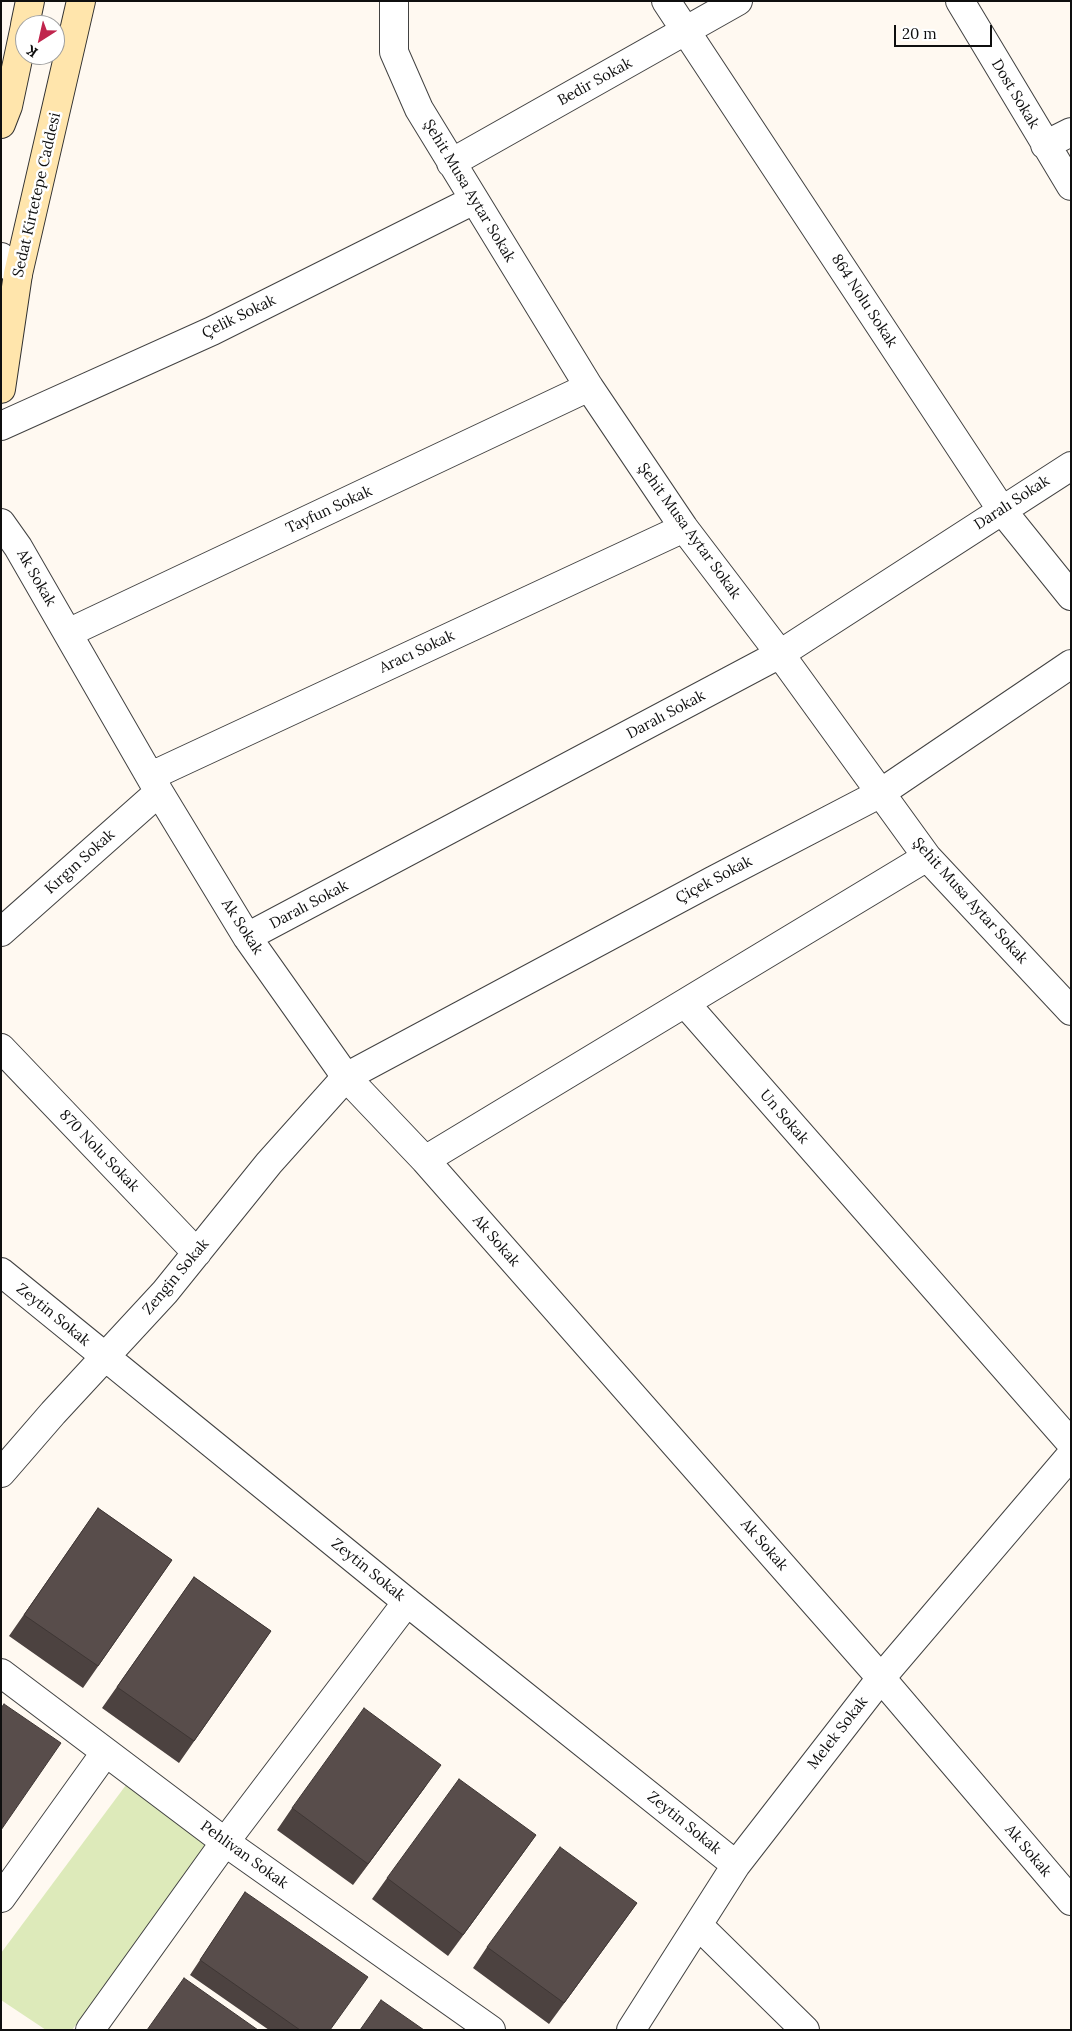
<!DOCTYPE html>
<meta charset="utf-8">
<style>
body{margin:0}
#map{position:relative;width:1072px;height:2031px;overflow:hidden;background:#fff9f1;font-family:Lora,serif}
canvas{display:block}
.frame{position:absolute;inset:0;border:2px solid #0f0f0f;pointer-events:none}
.north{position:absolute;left:15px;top:15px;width:50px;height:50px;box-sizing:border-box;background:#fff;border:1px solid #9f9f9f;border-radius:50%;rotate:215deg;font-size:14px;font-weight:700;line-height:20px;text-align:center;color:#0f0f0f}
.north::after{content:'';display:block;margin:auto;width:18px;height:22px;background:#c0254d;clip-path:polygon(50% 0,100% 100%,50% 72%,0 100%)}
.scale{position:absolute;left:894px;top:25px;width:98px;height:22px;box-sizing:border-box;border:2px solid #0f0f0f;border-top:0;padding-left:6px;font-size:15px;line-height:18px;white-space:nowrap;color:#0f0f0f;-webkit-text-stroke:4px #fff;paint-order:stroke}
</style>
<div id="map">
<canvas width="1072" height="2031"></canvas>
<div class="frame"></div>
<div class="north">K</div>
<div class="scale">20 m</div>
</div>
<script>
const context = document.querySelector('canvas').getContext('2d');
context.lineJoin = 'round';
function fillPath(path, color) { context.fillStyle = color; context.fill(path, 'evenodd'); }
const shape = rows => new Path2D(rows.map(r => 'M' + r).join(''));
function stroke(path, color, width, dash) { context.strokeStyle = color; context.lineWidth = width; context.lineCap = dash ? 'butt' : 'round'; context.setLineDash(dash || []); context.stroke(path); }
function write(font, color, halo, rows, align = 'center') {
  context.font = font + ' Lora,serif'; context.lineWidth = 5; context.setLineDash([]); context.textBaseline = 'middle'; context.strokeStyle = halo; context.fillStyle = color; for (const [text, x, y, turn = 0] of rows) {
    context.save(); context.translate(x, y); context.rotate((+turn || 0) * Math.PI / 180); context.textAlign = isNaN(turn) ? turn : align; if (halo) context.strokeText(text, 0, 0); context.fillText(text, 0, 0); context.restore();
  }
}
fillPath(shape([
 [126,1785,207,1846,72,2030,46,2030,1,2000,1,1953]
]), '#ddeaba');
const street = shape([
 [394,1,394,52,419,109,589,387,684,528,780,654,927,857,1071,1011],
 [666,1,1001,509,1071,596],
 [960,1,1071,186],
 [1045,145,1071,132],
 [451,163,738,1],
 [1,257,18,274],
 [1,426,212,331,474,200],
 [1,523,18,547,159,792,247,937,346,1077,425,1160,881,1678,1071,1901],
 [68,633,589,387],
 [151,776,684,528],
 [927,857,685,1003,1071,1443],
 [1,932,159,792],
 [247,937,780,654,1071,466],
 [1,1048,197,1253],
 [425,1160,685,1003],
 [1,1272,407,1602,736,1865],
 [1,1473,53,1413,165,1292,269,1163,346,1077,712,881,879,794,1071,664],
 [1,1673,225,1842,491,2030],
 [1,1898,105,1753],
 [698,1925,805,2030],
 [90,2030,225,1842,407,1602],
 [631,2030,736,1865,881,1678,1071,1455]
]);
const secondary = shape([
 [25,25,30,1],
 [1,124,8,106,25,26],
 [1,389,18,274,81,1]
]);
stroke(street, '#424242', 30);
stroke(secondary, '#313131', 30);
stroke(street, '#fff', 28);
stroke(secondary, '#ffe5ac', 28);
fillPath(shape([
 [98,1508,172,1560,83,1688,9,1636],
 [194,1577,271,1631,179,1763,102,1708],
 [426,1786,353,1885,277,1830,292,1808],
 [536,1835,448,1956,372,1899,387,1878],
 [245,1892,330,2030,269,2030,190,1975],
 [637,1903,549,2024,473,1968,487,1947]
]), '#4c4240');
fillPath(shape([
 [441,1765,426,1786,353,1885,368,1864],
 [536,1835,521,1856,448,1956,463,1935],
 [637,1903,622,1924,549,2024,564,2003]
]), '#3e3634');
const building = shape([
 [98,1508,172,1560,98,1666,24,1615,98,1508],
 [194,1577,271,1631,194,1741,117,1687,194,1577],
 [4,1704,61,1743,1,1830,1,1708,4,1704],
 [364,1708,441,1765,368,1864,292,1808,364,1708],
 [459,1779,536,1835,463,1935,387,1878,459,1779],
 [560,1847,637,1903,564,2003,487,1947,560,1847],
 [245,1892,368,1977,330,2030,300,2030,200,1960,245,1892],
 [184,1978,258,2030,147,2030,184,1978],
 [381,2000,424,2030,360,2030,381,2000]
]);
fillPath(building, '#584d4b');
stroke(building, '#3e3634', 1);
write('15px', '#0f0f0f', '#fff', [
 ["Bedir Sokak",595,82,-29],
 ["Dost Sokak",1015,94,59],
 ["Şehit Musa Aytar Sokak",469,191,59],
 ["Sedat Kirtetepe Caddesi",37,195,-77],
 ["864 Nolu Sokak",864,301,57],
 ["Çelik Sokak",239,317,-26],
 ["Daralı Sokak",1012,503,-33],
 ["Tayfun Sokak",329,510,-25],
 ["Şehit Musa Aytar Sokak",689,531,54],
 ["Ak Sokak",36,578,60],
 ["Aracı Sokak",417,652,-25],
 ["Daralı Sokak",666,715,-28],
 ["Kırgın Sokak",80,862,-42],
 ["Çiçek Sokak",714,880,-28],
 ["Şehit Musa Aytar Sokak",970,901,48],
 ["Daralı Sokak",309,905,-28],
 ["Ak Sokak",242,927,57],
 ["Un Sokak",784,1117,49],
 ["870 Nolu Sokak",99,1151,46],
 ["Ak Sokak",496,1241,49],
 ["Zengin Sokak",176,1277,-50],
 ["Zeytin Sokak",53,1315,39],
 ["Ak Sokak",764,1545,49],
 ["Zeytin Sokak",368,1570,39],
 ["Melek Sokak",838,1733,-52],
 ["Zeytin Sokak",684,1823,39],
 ["Ak Sokak",1028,1851,50],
 ["Pehlivan Sokak",244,1855,36]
]);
</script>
